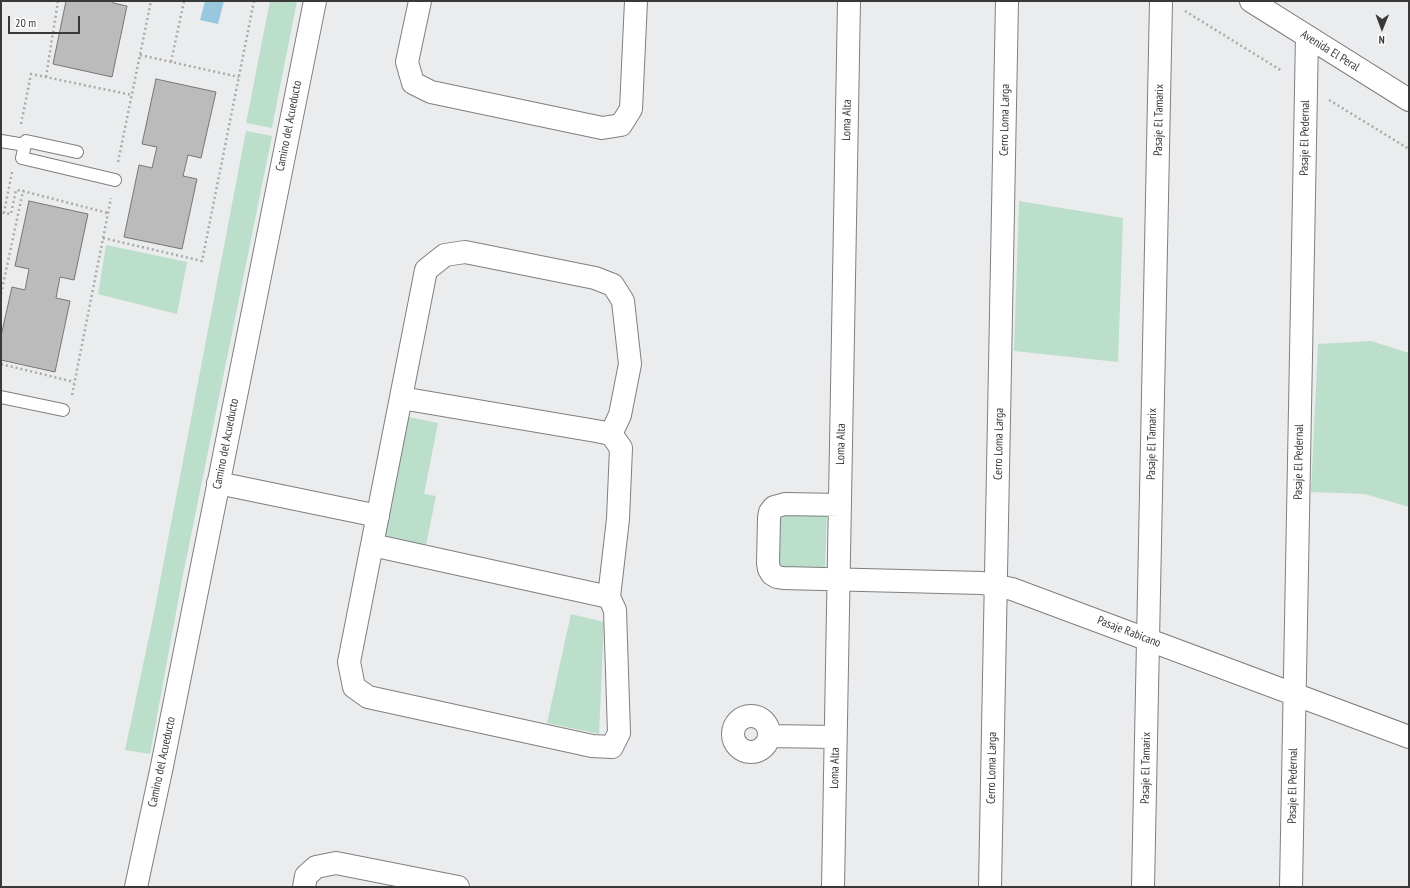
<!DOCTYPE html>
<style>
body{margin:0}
#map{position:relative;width:1410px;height:888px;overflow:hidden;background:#ebeced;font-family:"PT Sans Narrow",sans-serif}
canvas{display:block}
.frame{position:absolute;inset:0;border:2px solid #393939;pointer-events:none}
.north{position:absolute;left:1362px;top:8px;width:40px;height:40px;-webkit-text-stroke:3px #fff;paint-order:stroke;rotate:181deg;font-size:11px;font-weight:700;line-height:16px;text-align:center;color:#393939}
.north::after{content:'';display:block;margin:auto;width:14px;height:18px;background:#393939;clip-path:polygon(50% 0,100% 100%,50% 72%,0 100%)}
.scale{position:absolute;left:8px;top:16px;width:72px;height:18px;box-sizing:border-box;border:2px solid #393939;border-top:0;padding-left:5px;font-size:12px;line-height:14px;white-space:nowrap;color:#393939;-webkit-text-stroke:3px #fff;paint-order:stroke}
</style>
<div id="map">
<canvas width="1410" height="888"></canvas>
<div class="frame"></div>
<div class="north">N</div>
<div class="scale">20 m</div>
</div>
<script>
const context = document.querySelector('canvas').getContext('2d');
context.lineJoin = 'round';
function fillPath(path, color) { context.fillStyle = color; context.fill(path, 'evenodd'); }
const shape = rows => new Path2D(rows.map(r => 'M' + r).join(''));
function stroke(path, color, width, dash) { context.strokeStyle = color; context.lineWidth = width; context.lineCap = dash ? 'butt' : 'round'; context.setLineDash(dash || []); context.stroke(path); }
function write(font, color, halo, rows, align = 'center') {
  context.font = font + ' "PT Sans Narrow",sans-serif'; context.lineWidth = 3; context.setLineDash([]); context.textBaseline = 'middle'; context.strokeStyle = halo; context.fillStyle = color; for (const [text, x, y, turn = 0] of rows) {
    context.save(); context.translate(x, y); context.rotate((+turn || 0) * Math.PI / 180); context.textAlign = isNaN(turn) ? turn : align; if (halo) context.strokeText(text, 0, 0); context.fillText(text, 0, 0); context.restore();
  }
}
fillPath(shape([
 [270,1,297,1,272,128,246,123],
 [246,131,272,136,182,580,150,754,125,750,153,618],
 [1019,201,1123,218,1118,362,1014,351],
 [106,245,187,262,177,314,98,294],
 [1371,341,1409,353,1409,507,1365,494,1311,492,1318,344],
 [408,417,438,423,424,494,436,496,426,545,384,537],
 [778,508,827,510,825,571,776,569],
 [571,614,604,622,599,734,547,723]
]), '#bbdfcb');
fillPath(shape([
 [205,1,224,1,218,24,200,20]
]), '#99c7dd');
const building = shape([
 [66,1,113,1,113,3,127,6,112,77,53,64,66,1],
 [156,79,216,92,201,158,188,155,183,176,197,179,182,249,124,237,139,165,152,168,157,147,142,144,156,79],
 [29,201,88,214,74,280,60,277,56,298,70,301,55,372,1,360,1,336,12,287,25,290,29,269,15,266,29,201]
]);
fillPath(building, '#bbbbbc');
stroke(building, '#767677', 1);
const lane = shape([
 [1,141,25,145,22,158,115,180],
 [26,141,77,152],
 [1,397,63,410]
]);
const street = shape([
 [420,1,407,62,413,83,431,92,602,128,621,125,631,109,636,1],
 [1251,1,1409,100],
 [401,398,596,431,611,434,621,448,618,519,609,597,615,610,619,733,612,747,592,746,368,697,354,687,349,662,426,270,445,255,465,252,595,278,613,285,623,301,630,364,620,415,611,434],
 [218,483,378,516],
 [840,505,785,504,774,507,770,512,769,518,768,563,769,569,772,574,777,577,783,578,982,583,1012,589,1409,737],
 [372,545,609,597],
 '733 734a18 18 0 1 1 36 0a18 18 0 1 1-36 0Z',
 [769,736,835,737],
 [136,887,162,766,315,1],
 [304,887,306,876,316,867,336,863,458,887],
 [833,887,849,1],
 [990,887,1007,1],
 [1143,887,1161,1],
 [1291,887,1307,36]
]);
stroke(lane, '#7f7f80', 14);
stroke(street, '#7f7f80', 24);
stroke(shape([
 [1185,11,1282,71],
 [140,55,239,77],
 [171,62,184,1],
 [46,77,58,1],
 [1329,100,1409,149],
 [21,124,31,74,132,95],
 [118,162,151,1],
 [12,172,4,213,11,214,16,190,23,191],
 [103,238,202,261,254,1],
 [1,294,23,191,108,213],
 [1,364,74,382],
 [72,395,111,198]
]), '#a9aaaa', 2.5, [2, 3]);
stroke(lane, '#fff', 12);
stroke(street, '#fff', 22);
write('12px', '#393939', '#fff', [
 ["Avenida El Peral",1330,51,32],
 ["Loma Alta",847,120,-89],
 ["Cerro Loma Larga",1005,120,-89],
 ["Pasaje El Tamarix",1159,120,-89],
 ["Camino del Acueducto",289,126,-79],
 ["Pasaje El Pedernal",1305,138,-89],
 ["Camino del Acueducto",226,444,-79],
 ["Loma Alta",841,444,-89],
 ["Cerro Loma Larga",999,444,-89],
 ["Pasaje El Tamarix",1152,444,-89],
 ["Pasaje El Pedernal",1299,462,-89],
 ["Pasaje Rabicano",1129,632,21],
 ["Camino del Acueducto",162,762,-78],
 ["Loma Alta",835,768,-89],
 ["Cerro Loma Larga",992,768,-89],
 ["Pasaje El Tamarix",1146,768,-89],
 ["Pasaje El Pedernal",1293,786,-89]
]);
</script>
